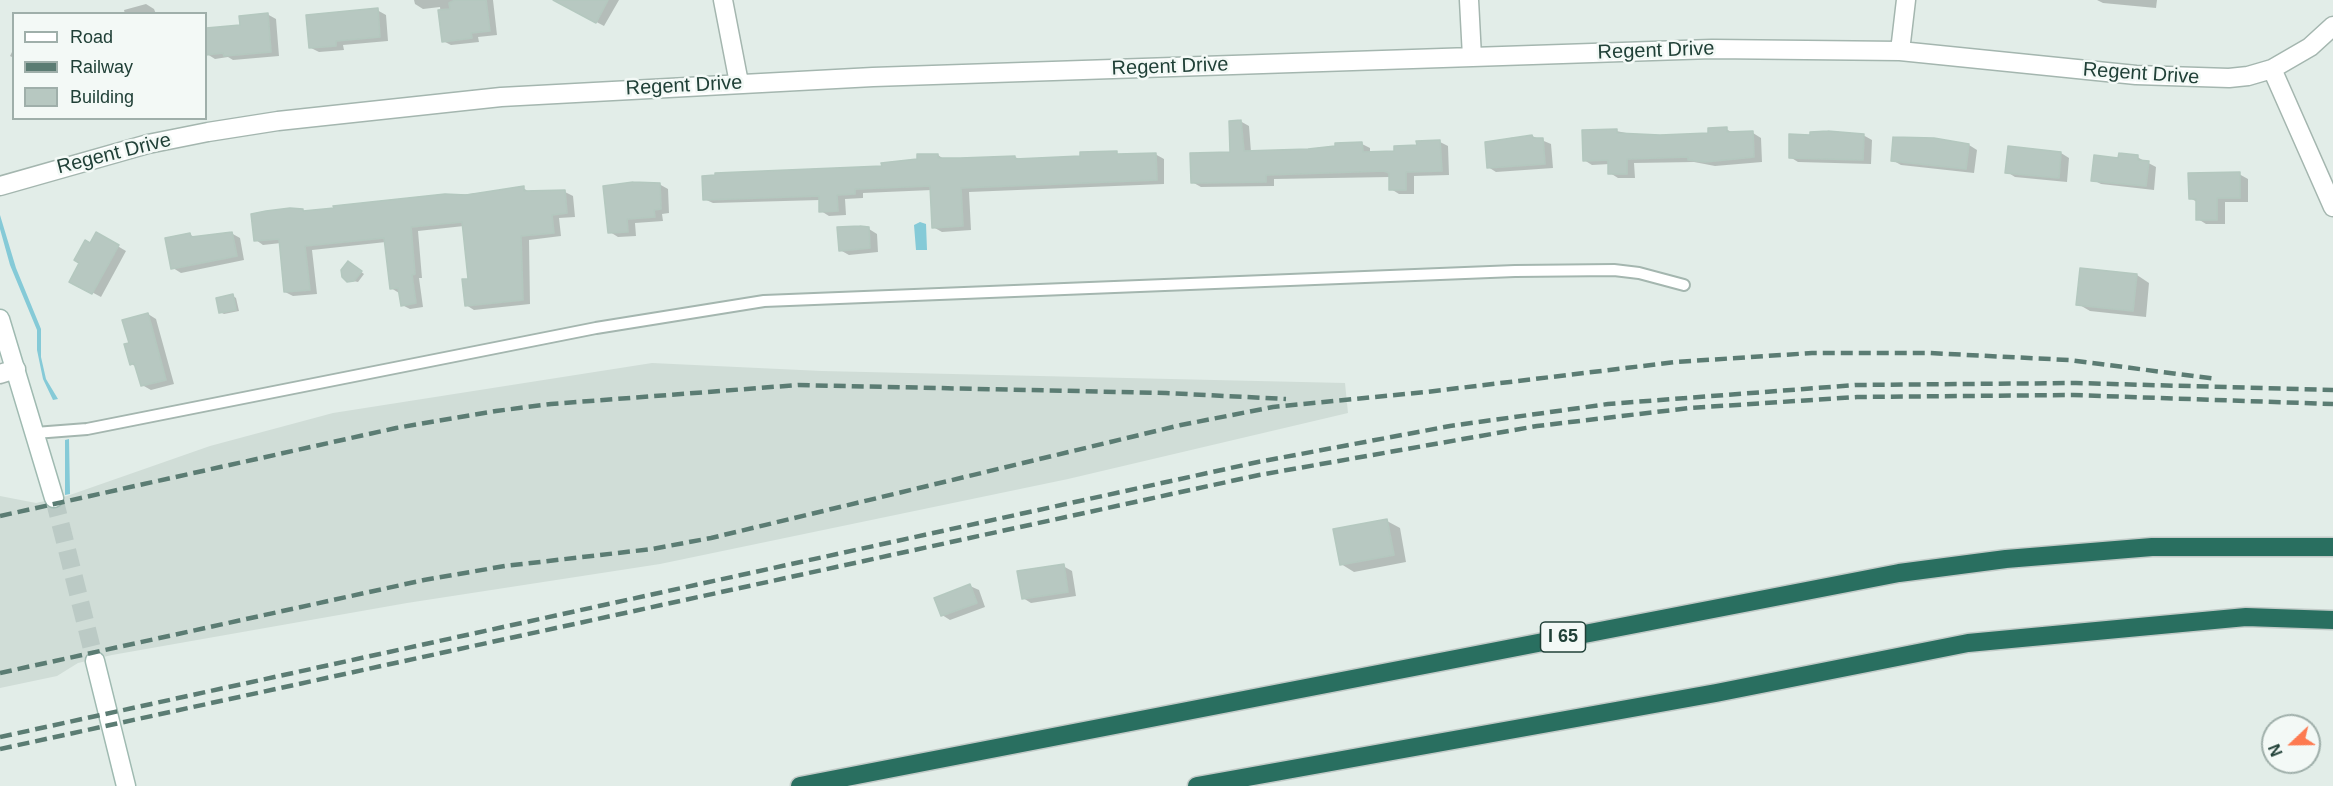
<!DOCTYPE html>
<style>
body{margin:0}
#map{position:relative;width:2333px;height:786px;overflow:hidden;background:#e2ede8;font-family:Arial,sans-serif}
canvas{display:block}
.legend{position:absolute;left:12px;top:12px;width:195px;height:108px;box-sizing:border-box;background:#f3f9f6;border:2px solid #9fafaa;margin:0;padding:8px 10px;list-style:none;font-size:18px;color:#204037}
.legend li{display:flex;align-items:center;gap:12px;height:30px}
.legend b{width:30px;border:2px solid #9fafaa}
.north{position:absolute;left:2261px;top:714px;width:60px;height:60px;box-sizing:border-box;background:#f3f9f6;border:2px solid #9fafaa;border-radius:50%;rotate:248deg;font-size:16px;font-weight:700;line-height:24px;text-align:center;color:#204037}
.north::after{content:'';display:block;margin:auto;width:21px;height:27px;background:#fd7a50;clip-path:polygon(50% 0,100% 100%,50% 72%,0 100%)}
</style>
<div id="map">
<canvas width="2333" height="786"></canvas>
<ul class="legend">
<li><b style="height:8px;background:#fff"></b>Road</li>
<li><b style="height:8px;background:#5b7c73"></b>Railway</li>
<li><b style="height:16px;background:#b7c8c1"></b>Building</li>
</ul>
<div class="north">N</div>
</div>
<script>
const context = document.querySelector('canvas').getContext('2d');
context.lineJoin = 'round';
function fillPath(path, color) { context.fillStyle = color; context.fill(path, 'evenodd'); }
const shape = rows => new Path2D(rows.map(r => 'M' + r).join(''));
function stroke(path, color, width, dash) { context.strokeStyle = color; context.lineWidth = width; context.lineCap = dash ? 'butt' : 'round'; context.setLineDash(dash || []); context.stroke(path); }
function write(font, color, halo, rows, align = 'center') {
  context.font = font + ' Arial,sans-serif'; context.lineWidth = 5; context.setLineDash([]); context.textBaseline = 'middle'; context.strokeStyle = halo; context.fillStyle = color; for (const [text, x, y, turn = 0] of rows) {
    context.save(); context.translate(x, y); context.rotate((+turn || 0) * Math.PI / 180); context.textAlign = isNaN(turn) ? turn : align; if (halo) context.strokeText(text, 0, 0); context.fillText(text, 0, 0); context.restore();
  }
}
fillPath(shape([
 [652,363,822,371,1345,383,1348,413,1068,479,660,564,407,603,112,655,78,663,57,676,0,688,0,496,36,503,67,496,210,446,333,413]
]), '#d0ddd7');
fillPath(shape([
 [0,215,16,268,41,329,41,357,46,379,58,399,53,400,43,379,37,350,37,330,10,265,0,229],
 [920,222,926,224,927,250,916,250,914,225],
 [69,439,70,494,65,495,65,440]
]), '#85cad7');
fillPath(shape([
 [414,0,493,0,497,35,478,37,479,42,451,45,443,41,440,7,423,9,415,4],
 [580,0,619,0,604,26,574,10],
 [2097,0,2157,0,2156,8,2103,3],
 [146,4,154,9,156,14,125,14,124,10],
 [377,10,386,15,388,41,343,45,344,50,319,52,311,48],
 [267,14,276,19,279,56,233,60,228,57,215,59,207,54,206,29,242,26],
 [14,48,14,58,10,56],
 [1240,121,1249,126,1251,152,1308,151,1362,144,1370,148,1370,153,1396,152,1440,142,1448,146,1449,175,1414,176,1414,194,1399,194,1391,189,1390,177,1274,179,1274,186,1201,187,1192,182,1231,153],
 [1726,129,1735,134,1753,133,1761,138,1762,162,1715,166,1694,162,1634,163,1635,178,1618,178,1610,173,1610,164,1592,165,1584,160,1616,131,1642,136,1710,135],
 [1863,135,1872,140,1871,164,1798,162,1790,157],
 [1532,136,1551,144,1553,168,1496,172,1488,167,1510,141,1509,138],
 [1969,145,1977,150,1974,173,1901,165,1892,160],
 [2061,153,2069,158,2067,182,2015,177,2007,172],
 [1155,154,1164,159,1164,184,969,192,971,230,942,232,933,227,932,190,863,193,863,198,845,199,846,215,829,216,821,211,820,200,713,203,704,199,938,155,945,160,1015,157,1021,160],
 [2137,157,2156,167,2154,190,2101,184,2093,180,2120,159],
 [2239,174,2248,179,2248,202,2225,202,2225,224,2206,224,2198,219,2197,202,2190,198],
 [659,184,668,189,669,213,662,214,663,221,635,223,636,236,618,237,610,232],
 [523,188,531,193,565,192,573,196,575,217,559,218,561,236,529,240,530,304,474,310,466,305,469,280,464,226,418,231,422,278,419,278,423,307,410,309,402,305,399,293,391,288,386,242,312,250,317,294,293,296,285,292,281,243,263,245,256,240,303,210,306,212],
 [869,229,877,234,878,252,849,255,840,250],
 [231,233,240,238,244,260,181,273,173,268,189,234,196,238],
 [97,234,126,251,101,297,71,281],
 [352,265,364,274,358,282,348,280],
 [2137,275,2149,283,2146,317,2090,311,2078,304],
 [233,296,236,298,239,311,224,314,220,312],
 [148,314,156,319,174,384,151,390,142,385,137,367,131,364,131,344],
 [1387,521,1400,528,1406,562,1354,572,1341,564],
 [1063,566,1072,571,1076,596,1031,603,1023,598],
 [970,586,979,590,985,607,950,620,942,615]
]), '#0003');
const building = shape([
 [455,0,486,0,490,31,471,33,472,38,442,42,438,10,450,9,449,3,455,0],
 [553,0,608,0,596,23,553,0],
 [378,8,380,37,336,41,336,46,309,48,306,15,378,8],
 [268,13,271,52,224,56,223,53,206,55,206,28,240,25,239,16,268,13],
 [1241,120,1244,151,1308,149,1335,146,1335,143,1362,142,1363,152,1394,151,1394,146,1417,145,1416,141,1440,140,1442,171,1406,172,1406,190,1389,190,1389,173,1384,171,1266,175,1266,182,1191,183,1190,153,1230,152,1229,121,1241,120],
 [1727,127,1727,132,1753,131,1754,157,1705,162,1688,160,1688,157,1627,159,1627,174,1608,174,1608,160,1583,161,1582,130,1617,129,1617,133,1660,135,1708,133,1708,128,1727,127],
 [1828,131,1864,134,1863,160,1789,158,1789,134,1810,135,1810,132,1828,131],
 [1532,135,1533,138,1543,138,1545,164,1487,168,1485,142,1532,135],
 [1893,137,1934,138,1969,144,1966,169,1891,161,1893,137],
 [2008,146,2061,152,2059,178,2005,173,2008,146],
 [1117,151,1117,154,1156,153,1157,180,961,188,963,226,932,228,930,186,855,189,855,194,837,195,838,211,819,212,819,196,703,200,702,176,715,175,715,173,882,166,881,163,917,159,917,154,938,154,938,158,960,158,1015,156,1015,159,1080,156,1080,152,1117,151],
 [2119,153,2138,155,2138,160,2149,161,2146,186,2091,181,2094,155,2118,158,2119,153],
 [2240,172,2240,198,2217,198,2217,220,2196,220,2196,199,2189,199,2188,173,2240,172],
 [633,182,660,183,661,209,654,210,655,217,627,219,628,232,608,233,603,186,633,182],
 [524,186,524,191,565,190,567,213,552,215,554,233,521,236,523,300,465,306,462,279,468,279,462,222,411,227,415,274,412,275,416,303,401,306,398,288,390,289,384,238,305,246,310,290,284,292,279,239,254,241,251,214,266,211,290,208,303,209,303,211,334,208,333,206,445,194,466,195,524,186],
 [860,226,869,227,870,248,839,251,837,227,860,226],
 [96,232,119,245,92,294,69,282,79,263,74,260,85,240,90,243,96,232],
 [232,232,237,256,171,269,165,238,190,233,191,237,232,232],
 [348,261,362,271,354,281,347,282,342,277,341,270,348,261],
 [2080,268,2137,274,2133,311,2076,305,2080,268],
 [233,294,236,310,219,313,216,298,233,294],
 [148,313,166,380,141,386,134,363,130,365,124,344,129,343,122,320,148,313],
 [1387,519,1394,555,1340,565,1333,529,1387,519],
 [1064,564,1068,592,1022,599,1017,571,1064,564],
 [970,584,977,603,941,616,934,598,970,584]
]);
fillPath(building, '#b7c8c1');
stroke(building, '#b4c8bf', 1.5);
stroke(shape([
 [54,498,95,661]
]), '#bbcac5', 18, [18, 9]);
const lane = shape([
 [35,433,87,429,596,328,764,301,1515,271,1614,270,1639,273,1684,285]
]);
const street = shape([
 [723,0,739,83],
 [1469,0,1472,57],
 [1900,51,1906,0],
 [2272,69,2333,207],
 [0,186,148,144,208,132,278,121,501,97,873,77,1712,49,1900,51,2136,75,2229,78,2248,76,2272,69,2310,47,2333,26],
 [0,374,16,369]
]);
const secondary = shape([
 [0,319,54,498],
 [95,661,126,786]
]);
const highway = shape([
 [800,786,1899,573,2006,559,2152,547,2333,547],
 [1197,786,1716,693,1968,643,2246,617,2333,620]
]);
stroke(lane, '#a4b6af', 14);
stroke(street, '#a4b6af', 21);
stroke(secondary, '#9fbab1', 21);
stroke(highway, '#c1cac7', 21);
stroke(lane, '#fff', 10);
stroke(street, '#fff', 18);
stroke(secondary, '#fff', 18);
stroke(highway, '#296f60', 18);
stroke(shape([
 [0,516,396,428,496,411,551,404,798,385,1166,393,1286,399],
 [0,673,424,580,505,566,652,549,711,538,1181,425,1273,407,1426,392,1676,362,1812,353,1929,353,2069,360,2217,379],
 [0,737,1258,462,1450,426,1608,404,1856,385,2076,383,2333,390],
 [0,749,1259,475,1537,426,1690,408,1857,397,2073,395,2333,404]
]), '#5b7c73', 4.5, [12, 6]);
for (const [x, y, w] of [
 [1563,637,45]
]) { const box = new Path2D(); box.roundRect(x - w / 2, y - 15, w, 30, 4.5); context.fillStyle = '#f3f9f6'; context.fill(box); stroke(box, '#204037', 1.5); }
write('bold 18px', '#204037', null, [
 ["I 65",1563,637]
]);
write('20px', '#204037', '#f3f9f6', [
 ["Regent Drive",1656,51,-2],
 ["Regent Drive",1170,67,-2],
 ["Regent Drive",2141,74,4],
 ["Regent Drive",684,86,-3],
 ["Regent Drive",114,154,-14]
]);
</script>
